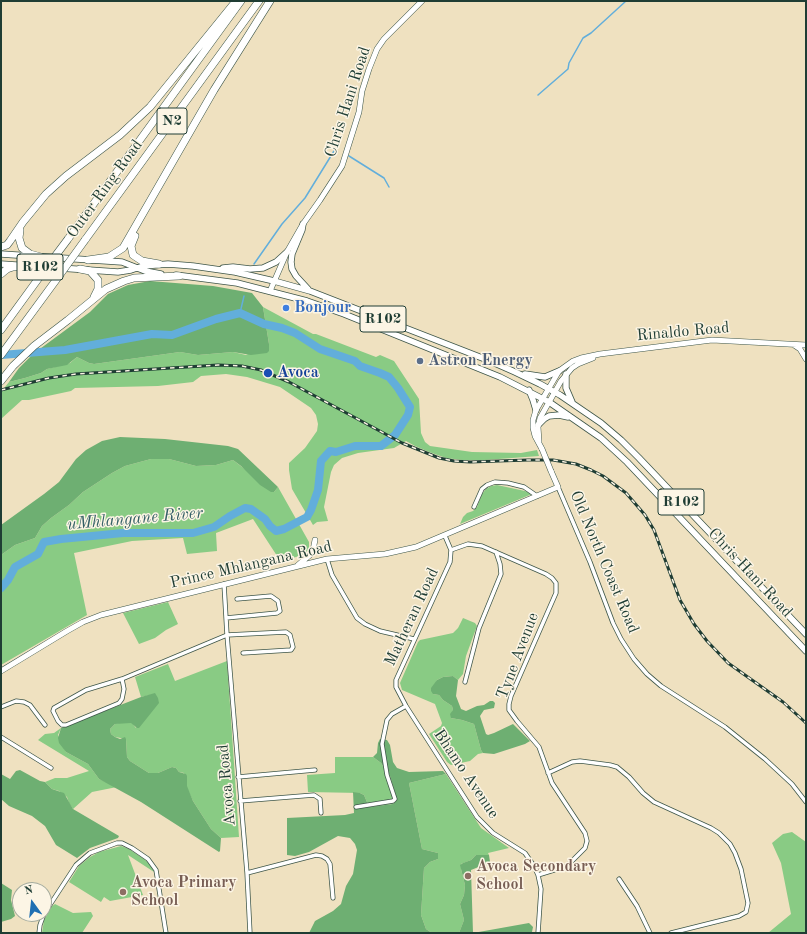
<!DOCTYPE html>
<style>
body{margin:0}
#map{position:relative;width:807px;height:934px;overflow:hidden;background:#efe1c0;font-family:"Old Standard TT",serif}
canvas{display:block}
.frame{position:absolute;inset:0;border:2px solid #1f3d34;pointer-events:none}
.north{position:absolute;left:12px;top:882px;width:40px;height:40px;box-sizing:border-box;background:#fcf5e5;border:1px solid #a4ab9e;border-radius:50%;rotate:345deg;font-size:11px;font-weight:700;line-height:16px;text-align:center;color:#1f3d34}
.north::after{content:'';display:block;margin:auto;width:14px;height:18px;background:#1f6fb2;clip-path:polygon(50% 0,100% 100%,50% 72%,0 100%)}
</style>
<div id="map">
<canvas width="807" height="934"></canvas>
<div class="frame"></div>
<div class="north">N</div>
</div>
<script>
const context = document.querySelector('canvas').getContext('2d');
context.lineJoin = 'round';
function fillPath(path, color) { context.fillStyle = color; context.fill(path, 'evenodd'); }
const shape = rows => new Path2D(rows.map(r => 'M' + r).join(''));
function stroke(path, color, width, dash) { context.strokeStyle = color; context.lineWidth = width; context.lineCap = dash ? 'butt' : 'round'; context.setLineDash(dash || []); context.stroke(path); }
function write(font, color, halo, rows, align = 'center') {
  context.font = font + ' "Old Standard TT",serif'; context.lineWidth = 3; context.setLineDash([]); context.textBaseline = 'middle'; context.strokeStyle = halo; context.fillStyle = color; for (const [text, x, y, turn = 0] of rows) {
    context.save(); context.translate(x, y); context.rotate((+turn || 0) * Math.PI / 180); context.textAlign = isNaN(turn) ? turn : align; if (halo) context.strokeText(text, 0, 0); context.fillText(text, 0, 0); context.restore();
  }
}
fillPath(shape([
 [263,307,313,334,316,334,376,357,380,355,394,361,419,399,421,433,425,442,430,446,472,452,521,453,537,450,539,456,485,460,462,460,446,458,429,452,415,446,406,441,394,448,358,453,342,458,334,465,331,472,324,507,328,521,317,522,313,525,292,489,289,470,289,463,305,448,317,431,318,424,316,415,311,408,280,387,247,377,226,374,201,376,193,382,158,386,75,388,71,391,29,400,22,400,1,419,1,392,9,382,25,378,41,373,47,369,70,363,77,357,89,363,94,364,180,352,198,355,233,352,246,355,269,344],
 [151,459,169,459,196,466,216,465,233,460,274,492,278,487,309,542,309,549,305,554,281,562,253,519,216,533,217,551,187,554,183,538,132,541,74,553,87,615,1,665,1,555,15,545,35,538,42,526,51,518,69,505,83,492,112,473,125,466],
 [497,485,525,491,532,494,460,524,463,517,467,513,473,511,477,507,482,494,486,489,491,486],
 [168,602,178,624,166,630,155,638,139,644,123,613],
 [463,618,475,623,477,626,466,656,463,674,458,680,453,676,443,677,437,680,433,694,439,695,443,700,452,706,453,710,451,718,462,720,474,724,481,750,483,753,478,754,470,761,451,765,447,762,429,734,441,726,442,723,435,704,402,690,400,683,418,642,420,640,453,633,458,628],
 [227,661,239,837,221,838,211,829,193,801,186,786,187,781,184,773,179,772,176,768,172,767,158,773,149,773,130,761,127,757,126,739,115,737,111,734,110,729,115,724,119,723,132,723,136,728,155,694,141,697,135,677,168,664,175,681],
 [61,728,58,735,66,752,88,764,99,779,117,787,92,792,73,809,69,803,67,797,59,791,52,789,45,782,55,778,67,778,89,771,38,740,45,734,54,733],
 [335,757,373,757,381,763,390,776,396,796,396,800,393,804,369,807,364,795,360,793,308,792,307,775,335,773],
 [446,774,481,828,509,848,488,853,489,855,476,855,471,860,461,864,461,869,465,885,464,895,460,904,464,920,461,928,459,933,432,933,426,929,421,915,424,868,430,862,438,859,438,853,422,849,409,783],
 [792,832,806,842,806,933,768,933,791,914,781,863,772,843,783,834],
 [121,846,129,849,144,859,151,865,154,872,128,855,143,895,110,901,104,897,101,902,69,882,79,866,90,857,99,852],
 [55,904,73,913,91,912,93,916,82,933,42,933,44,920,51,907]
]), '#89cb84');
fillPath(shape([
 [150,281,213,286,252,293,263,307,269,344,269,351,267,353,251,355,233,352,198,355,180,352,94,364,89,363,77,357,67,365,47,369,41,373,25,378,9,382,19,368,33,354,90,312,108,294,128,285],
 [120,437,165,439,228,446,238,449,278,487,274,492,271,492,260,485,241,466,233,460,216,465,196,466,169,459,151,459,125,466,112,473,83,492,69,505,51,518,42,526,35,538,15,545,1,555,1,525,44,494,59,482,76,459,86,450,102,441],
 [453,676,458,680,456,696,461,709,466,711,477,706,484,705,490,701,493,701,495,703,494,708,484,710,480,716,486,734,488,735,494,733,513,724,530,741,525,744,494,754,483,753,481,750,474,724,462,720,451,718,450,714,453,710,452,706,443,700,439,695,433,694,431,691,431,688,437,680,443,677],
 [155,693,158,698,159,703,139,728,137,728,131,723,115,724,110,729,111,734,115,737,120,739,125,737,126,739,127,757,130,761,149,773,158,773,172,767,176,768,179,772,186,774,187,776,187,786,193,801,211,829,221,838,220,851,219,852,141,802,99,779,88,764,66,752,59,743,58,738,61,728,141,697],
 [380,739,387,740,390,745,393,762,397,768,409,772,443,771,446,774,409,783,422,849,438,853,438,859,430,862,424,868,421,915,426,929,432,933,309,933,315,921,333,911,341,904,346,886,353,874,357,850,355,844,350,838,338,836,309,852,295,856,287,855,287,818,345,815,354,813,353,792,360,793,364,795,369,807,393,804,396,801,396,796,390,776,381,763,373,757,377,753,378,743],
 [20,770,40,781,45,782,52,789,64,793,73,809,119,836,118,838,90,848,77,858,56,845,45,826,32,816,9,806,1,799,1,774,10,779,16,771],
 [476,855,489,855,490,862,487,865,481,866,471,870,473,933,529,923,533,927,532,932,459,933,464,920,460,904,464,895,465,885,460,865,463,863,471,860],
 [1,883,12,890,11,900,15,916,11,919,1,922]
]), '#6eaf72');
stroke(shape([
 [538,95,568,69,569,63,583,38,591,33,626,1],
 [349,156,384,178,389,187],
 [254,264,282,224,305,198,334,151],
 [240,313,244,296]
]), '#62aedb', 1.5);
stroke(shape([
 [1,355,65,350,152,334,172,335,216,319,240,313,264,324,282,328,295,333,320,349,355,361,360,366,380,373,389,377,398,388,410,407,408,415,395,435,381,446,355,446,336,452,330,451,321,461,318,490,311,510,307,517,284,529,276,531,270,526,265,519,251,509,245,508,230,516,214,527,193,533,123,533,61,539,44,542,38,554,15,567,8,580,1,588]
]), '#62aedb', 8);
const street = shape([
 [558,487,590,562,613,623,621,639,634,659,647,674,661,686,725,727,765,759,792,784,806,802],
 [474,507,482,489,487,485,495,482,508,483,524,487,537,496],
 [445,536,451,550,450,562,396,680,396,687,406,706,477,817,493,833,525,853,534,866,538,875,541,889,538,933],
 [451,550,468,544,482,546,546,574,552,578,556,583,556,593,511,696,509,704,509,710,517,721,539,747,552,783,585,833,587,841,585,848,567,866,538,875],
 [327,559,332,575,357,618,365,624,380,631,414,639],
 [224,584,227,635,247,873,250,933],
 [226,618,277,613,280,611,278,601,271,596,237,599],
 [122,679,124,689,122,699,119,703,66,725,62,725,58,721,53,711,54,708,86,690,122,679,227,635,286,632,290,635,293,647,291,650,243,653],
 [465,682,479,628,501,574,500,564,496,552],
 [1,707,16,701,24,702,30,705,45,725],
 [1,737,51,768],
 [548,773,572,762,580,761,610,765,617,767,629,777,643,793,654,802,711,828,719,833,730,844,735,853,741,869,748,903,746,912,739,916,671,933],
 [238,777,315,770],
 [240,801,314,795,320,799,321,813],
 [356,807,393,801,395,799,387,775,382,744,387,720,392,714,406,706],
 [247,873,316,855,322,856,327,859,330,864,333,898],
 [619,879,637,906,650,933],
 [39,933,40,925,44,914,76,865,90,853,117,843,122,843,132,848,148,859,156,870,166,933]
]);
const secondary = shape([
 [270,291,287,252,303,224,320,200,342,166,359,112,362,91,369,69,377,49,384,39,422,1],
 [794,345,800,349,806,359],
 [539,442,538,427,540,418,561,381,572,368,578,364,593,358],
 [542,449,535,436,533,428,533,420,536,410,559,371,573,361,581,358,600,354,712,340,806,345],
 [298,565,310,555,313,550,315,540],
 [1,671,67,631,83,622,101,615,327,559,385,554,416,547,558,487,551,471]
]);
const primary = shape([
 [303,224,302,230,292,254,291,262,292,269,296,276,308,289],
 [1,254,122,262,145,271,161,274],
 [1,264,118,272,131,270,143,266,168,264,193,266,235,272,274,281,310,291,490,361,515,372,540,384,560,395,601,423,621,440,639,458,806,634],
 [223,268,233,267,250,269,263,268,276,262,287,252],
 [176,275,237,283,307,301,344,314,500,377,549,402,601,438,627,462,806,651],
 [525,374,545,377,559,371],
 [566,374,566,388,572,402],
 [529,390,533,400,536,410],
 [538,425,544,419,549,416,559,415,568,417]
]);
const highway = shape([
 [20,230,19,238,22,248,30,254,41,257],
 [135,236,131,246,133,255,142,261,159,264],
 [68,239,241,1],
 [85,240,259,1],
 [1,247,7,245,10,241,23,222,46,194,66,176,120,135,150,107,236,1],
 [88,260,109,257,123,248,214,90,270,1],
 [80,269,90,271,98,280,98,289,94,297],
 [1,274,7,269,13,267,24,266],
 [1,330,41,275],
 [1,355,59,276],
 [1,381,13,366,34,346,68,320,106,289,124,281,134,278,179,276]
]);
stroke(street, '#3e5649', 5);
stroke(secondary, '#3e5649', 6);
stroke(primary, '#3e5649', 7);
stroke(highway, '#3e5649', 8);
stroke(street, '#fff', 3.5);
stroke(secondary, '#fff', 5);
stroke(primary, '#fff', 5.5);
stroke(highway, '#fff', 7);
const rail = shape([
 [1,390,49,378,76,374,218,365,242,366,261,370,289,382,402,443,439,458,454,461,470,462,528,460,553,460,576,464,591,470,603,476,626,493,645,515,654,530,680,600,694,624,707,641,728,663,783,702,806,723]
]);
stroke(rail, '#1f3d34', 3);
stroke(rail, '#fcf5e5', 1.5, [4.5]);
const secondaryBridge = shape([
 [542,449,551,471]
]);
const highwayBridge = shape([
 [41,275,68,239],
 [59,276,85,240]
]);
stroke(secondaryBridge, '#3e5649', 6, []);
stroke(highwayBridge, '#3e5649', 8, []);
stroke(secondaryBridge, '#fff', 5);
stroke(highwayBridge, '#fff', 7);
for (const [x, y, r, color] of [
 [286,308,4,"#3f7fe0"],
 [420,361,4,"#5c6f8a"],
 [268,373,5,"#1a4fb4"],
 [468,876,4,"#8d6e63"],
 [123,892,4,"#8d6e63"]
]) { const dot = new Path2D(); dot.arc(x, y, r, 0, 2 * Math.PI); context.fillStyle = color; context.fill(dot); stroke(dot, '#fcf5e5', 1.5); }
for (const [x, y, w] of [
 [172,121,30],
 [40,267,46],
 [383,319,46],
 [681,502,46]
]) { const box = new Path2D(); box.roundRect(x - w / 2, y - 13, w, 26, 3); context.fillStyle = '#fcf5e5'; context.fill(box); stroke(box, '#1f3d34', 1); }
write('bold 15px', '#1f3d34', null, [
 ["N2",172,121],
 ["R102",40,267],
 ["R102",383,319],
 ["R102",681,502]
]);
write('16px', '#1f3d34', '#fcf5e5', [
 ["Chris Hani Road",348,102,-72],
 ["Outer Ring Road",105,189,-54],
 ["Rinaldo Road",683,332,-5],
 ["Old North Coast Road",604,562,67],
 ["Prince Mhlangana Road",251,565,-13],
 ["Chris Hani Road",750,573,47],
 ["Matheran Road",412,617,-65],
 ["Tyne Avenue",518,656,-69],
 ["Bhamo Avenue",466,774,56],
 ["Avoca Road",227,785,-95]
]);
write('bold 16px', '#366cbe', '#fcf5e5', [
 ["Bonjour",294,308]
], 'left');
write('bold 16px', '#4e5e75', '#fcf5e5', [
 ["Astron Energy",428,361]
], 'left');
write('bold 16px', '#164399', '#fcf5e5', [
 ["Avoca",277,373]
], 'left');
write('bold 16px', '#785e54', '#fcf5e5', [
 ["Avoca Secondary",476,867],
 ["School",476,885],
 ["Avoca Primary",131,883],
 ["School",131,901]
], 'left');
write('italic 17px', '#335f66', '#fcf5e5', [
 ["uMhlangane River",135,519,-5]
]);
</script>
